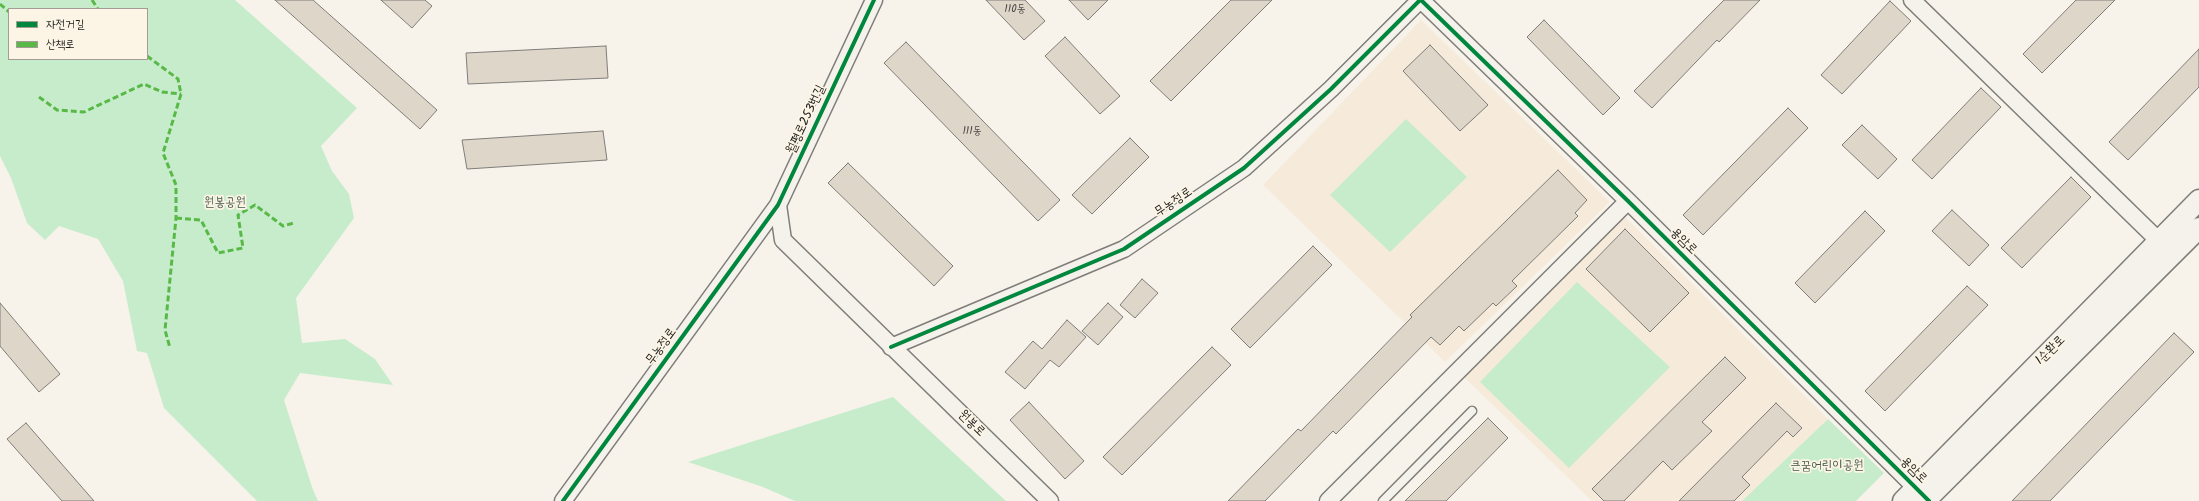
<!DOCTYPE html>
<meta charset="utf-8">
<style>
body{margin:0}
#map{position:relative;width:2199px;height:501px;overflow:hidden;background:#f7f3ea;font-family:Kalam,"Poor Story",sans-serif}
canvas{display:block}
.legend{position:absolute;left:8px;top:8px;width:140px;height:52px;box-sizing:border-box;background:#fcf5e5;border:1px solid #a29e95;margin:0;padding:5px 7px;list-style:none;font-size:12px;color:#1c1c1c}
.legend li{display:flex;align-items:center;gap:8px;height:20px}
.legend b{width:20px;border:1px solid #a29e95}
</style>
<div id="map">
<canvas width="2199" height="501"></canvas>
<ul class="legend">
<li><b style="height:5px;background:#00873e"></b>자전거길</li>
<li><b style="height:5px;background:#58b947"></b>산책로</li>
</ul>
</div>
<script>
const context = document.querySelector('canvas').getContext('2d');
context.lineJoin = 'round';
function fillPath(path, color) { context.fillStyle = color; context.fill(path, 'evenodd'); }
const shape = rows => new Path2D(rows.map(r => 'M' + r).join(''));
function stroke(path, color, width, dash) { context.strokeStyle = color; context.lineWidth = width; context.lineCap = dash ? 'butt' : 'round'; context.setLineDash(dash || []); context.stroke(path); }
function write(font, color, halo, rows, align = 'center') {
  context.font = font + ' Kalam,"Poor Story",sans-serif'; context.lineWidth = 3.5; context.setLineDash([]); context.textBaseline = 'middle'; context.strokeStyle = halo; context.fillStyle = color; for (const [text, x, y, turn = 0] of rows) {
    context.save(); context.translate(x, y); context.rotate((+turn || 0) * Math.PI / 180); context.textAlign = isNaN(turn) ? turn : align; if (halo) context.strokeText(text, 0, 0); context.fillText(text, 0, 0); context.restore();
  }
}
fillPath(shape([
 [1421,20,1610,202,1445,362,1263,185],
 [1624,216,1828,419,1742,501,1592,501,1464,377]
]), '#f6ebda');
fillPath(shape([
 [0,0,235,0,357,108,321,146,332,171,349,194,354,218,296,298,302,343,345,339,375,359,393,385,300,373,284,400,313,490,318,501,257,501,164,408,147,353,137,351,123,281,98,239,59,226,45,240,27,223,11,178,0,156],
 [9,9,147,9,147,59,9,59],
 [1406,119,1467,177,1390,252,1330,195],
 [1577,282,1670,367,1569,468,1480,382],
 [893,397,1006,501,795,501,763,487,688,462],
 [1828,419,1884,473,1856,501,1742,501]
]), '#c7eccc');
const building = shape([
 [275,0,313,0,437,110,420,129,275,0],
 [381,0,425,0,432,6,412,28,381,0],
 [986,0,1025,0,1045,21,1024,40,986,0],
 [1069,0,1108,0,1088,20,1069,0],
 [1231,0,1272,0,1171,101,1150,81,1231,0],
 [1724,0,1760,0,1719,42,1717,40,1652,108,1634,91,1724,0],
 [2076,0,2115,0,2042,73,2023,54,2076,0],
 [1890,1,1911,21,1842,94,1821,75,1890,1],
 [1544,20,1620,98,1603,115,1527,37,1544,20],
 [1065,37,1120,96,1100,114,1045,56,1065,37],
 [906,42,1060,200,1038,221,884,63,906,42],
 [1430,45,1488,105,1460,131,1403,71,1430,45],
 [606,46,608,78,468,84,466,53,606,46],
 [2199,49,2199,87,2128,160,2109,142,2199,49],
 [1981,88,2001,107,1932,179,1912,160,1981,88],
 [1788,108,1808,128,1703,235,1683,215,1788,108],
 [1862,125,1897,159,1878,179,1842,145,1862,125],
 [603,131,607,160,467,169,462,140,603,131],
 [1130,138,1149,157,1092,214,1072,195,1130,138],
 [848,163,953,266,934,286,828,183,848,163],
 [1558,170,1587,200,1575,213,1578,216,1512,281,1517,286,1496,306,1493,303,1464,331,1459,326,1440,345,1431,337,1336,434,1333,431,1265,501,1228,501,1298,429,1301,431,1412,317,1410,315,1558,170],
 [2071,177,2091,197,2022,268,2001,248,2071,177],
 [1952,210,1989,245,1969,266,1932,231,1952,210],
 [1865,211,1885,231,1815,303,1795,283,1865,211],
 [1625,229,1689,293,1650,332,1586,269,1625,229],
 [1313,246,1332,265,1250,348,1231,329,1313,246],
 [1142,279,1158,293,1135,318,1120,305,1142,279],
 [1967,286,1988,305,1885,411,1865,391,1967,286],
 [0,303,60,374,39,392,0,346,0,303],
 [1108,303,1123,317,1098,345,1082,331,1108,303],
 [1067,320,1086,337,1059,367,1050,360,1025,389,1005,372,1033,341,1042,349,1067,320],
 [2174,333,2194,352,2050,501,2012,501,2174,333],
 [1212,347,1231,365,1122,475,1103,457,1212,347],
 [1725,357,1746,378,1702,422,1712,431,1672,470,1663,461,1624,501,1604,501,1592,489,1725,357],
 [1029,402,1084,461,1065,479,1010,420,1029,402],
 [1776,403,1802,428,1793,437,1787,431,1742,477,1750,485,1734,501,1679,501,1776,403],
 [1488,418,1508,438,1446,501,1405,501,1488,418],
 [26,423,94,501,62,501,7,439,26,423]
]);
fillPath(building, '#dfd6ca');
stroke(building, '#7f7d79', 1);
const service = shape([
 [1383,501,1472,411]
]);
const minor = shape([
 [1421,0,1628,201,1924,496],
 [1912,0,2159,241],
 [778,205,783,240,1050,501],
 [891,347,1124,249,1244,168,1331,89,1420,0],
 [563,501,778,205,874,0],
 [1328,501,1628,201]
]);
const tertiary = shape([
 [1903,501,2199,200],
 [1925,501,2199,228]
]);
stroke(service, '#7f7d79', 11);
stroke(minor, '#7f7d79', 19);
stroke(tertiary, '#7f7d79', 23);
stroke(service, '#f5f2ec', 8);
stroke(minor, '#f5f2ec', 16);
stroke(tertiary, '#f5f2ec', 20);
stroke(shape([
 [92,0,98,9],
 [0,4,9,12],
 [147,56,178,79,181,94,163,153,176,185,176,218,165,330,170,348],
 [39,97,57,110,84,112,144,84,162,92,181,94],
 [176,218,201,220,218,253,243,248,238,215,255,205,283,226,294,223]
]), '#58b947', 3, [6, 3]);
stroke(shape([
 [1421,0,1628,201,1929,501],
 [891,347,1124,249,1244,168,1331,89,1420,0],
 [563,501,778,205,874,0]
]), '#00873e', 4);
write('11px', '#4d4a48', null, [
 ["110동",1015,10],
 ["111동",972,132]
]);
write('13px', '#1c1c1c', '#fcf5e5', [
 ["월평로253번길",807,120,-65],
 ["무농정로",1174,203,-34],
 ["용암로",1683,242,45],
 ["무농정로",662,347,-54],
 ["1순환로",2051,351,-45],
 ["원봉로",971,424,44],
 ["용암로",1913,471,45]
]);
write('13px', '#44594a', '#fcf5e5', [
 ["원봉공원",225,204],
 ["큰꿈어린이공원",1827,467]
]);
</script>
